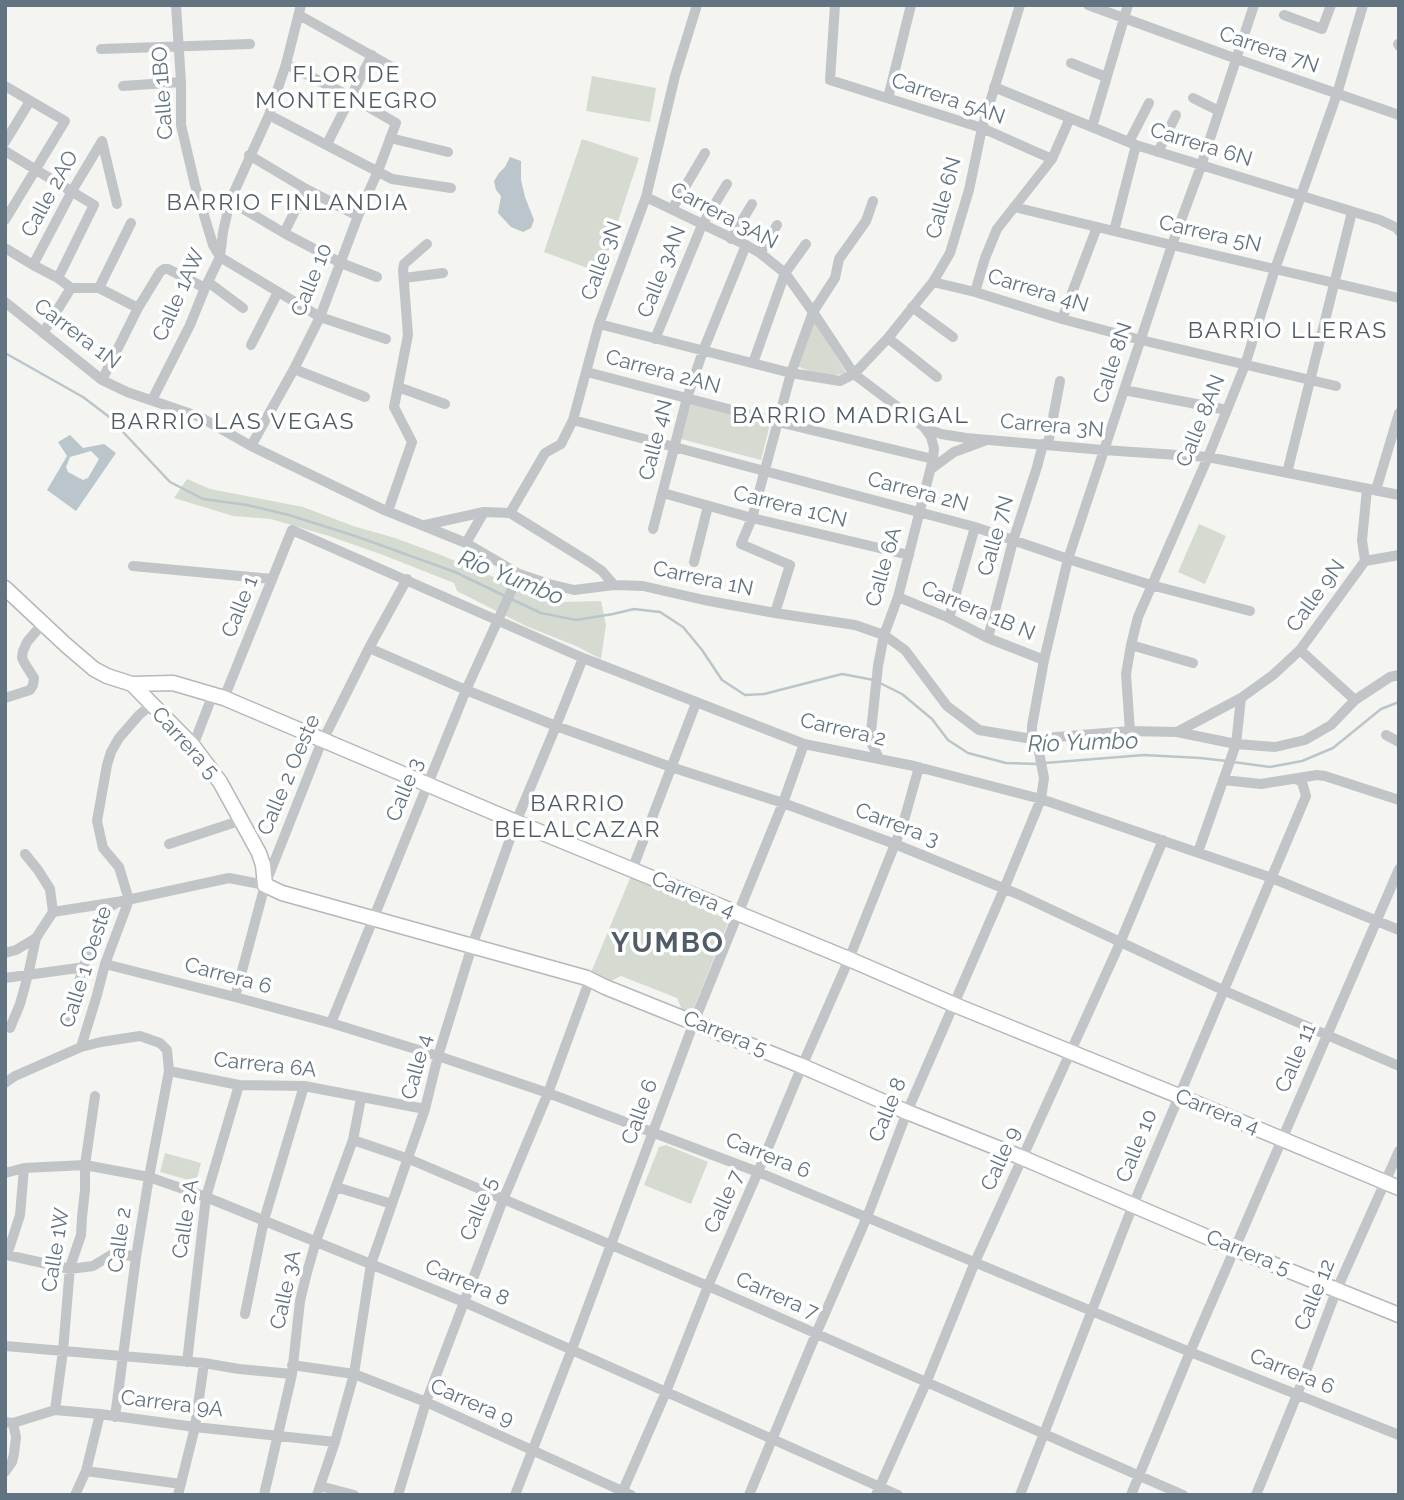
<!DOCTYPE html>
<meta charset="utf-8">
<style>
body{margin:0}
#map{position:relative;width:1404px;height:1500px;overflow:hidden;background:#f4f4f0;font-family:Raleway,sans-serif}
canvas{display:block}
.frame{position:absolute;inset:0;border:7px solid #627481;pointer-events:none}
</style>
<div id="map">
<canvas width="1404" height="1500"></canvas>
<div class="frame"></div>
</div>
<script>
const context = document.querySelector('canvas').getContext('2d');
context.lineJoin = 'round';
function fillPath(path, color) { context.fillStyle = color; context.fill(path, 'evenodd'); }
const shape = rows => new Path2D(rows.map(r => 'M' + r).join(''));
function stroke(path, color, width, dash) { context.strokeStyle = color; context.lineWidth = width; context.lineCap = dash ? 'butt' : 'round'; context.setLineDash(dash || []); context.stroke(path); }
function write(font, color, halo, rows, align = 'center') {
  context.font = font + ' Raleway,sans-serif'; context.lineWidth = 7; context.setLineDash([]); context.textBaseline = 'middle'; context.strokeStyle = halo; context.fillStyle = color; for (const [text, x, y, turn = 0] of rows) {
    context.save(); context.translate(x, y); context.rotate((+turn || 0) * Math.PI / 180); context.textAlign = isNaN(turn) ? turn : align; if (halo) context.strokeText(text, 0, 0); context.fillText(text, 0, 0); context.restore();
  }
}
fillPath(shape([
 [592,76,656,88,650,122,586,111],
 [582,139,639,158,601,273,544,252],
 [814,321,847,374,822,376,797,366],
 [691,403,770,424,761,460,681,439],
 [187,479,210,489,303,507,353,526,395,538,441,555,522,589,564,602,601,601,606,625,601,659,576,646,526,626,457,591,454,583,383,555,329,536,271,519,233,516,174,498],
 [1199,524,1226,536,1205,584,1178,572],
 [631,876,729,920,692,1013,682,1010,677,998,621,976,609,982,590,975],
 [666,1145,708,1162,691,1204,644,1185,659,1147],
 [165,1153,201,1163,196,1182,160,1172]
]), '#d5dbd1');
fillPath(shape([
 [510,157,521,161,521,180,525,197,534,220,531,228,523,232,511,227,498,213,501,196,496,190,494,181,499,173,505,167],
 [70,435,83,448,104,444,116,453,76,511,47,490,67,456,58,442],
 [91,451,99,459,88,478,83,480,68,472,66,467,70,457]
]), '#bac6cb');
stroke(shape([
 [5,353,83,397,108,416,170,482,203,499,247,505,289,515,358,537,455,572,505,596],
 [511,599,541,613,576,620,613,614,634,609,660,612,683,627,702,650,722,680,745,695,764,694,842,674,874,680],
 [880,683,902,694,932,719,948,740,968,753,1006,763,1038,764],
 [1233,762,1270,767,1302,761,1333,748,1381,709,1399,702],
 [1045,763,1144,755,1200,758,1227,761]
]), '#bac6cb', 2.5);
const major = shape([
 [5,588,67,646,94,669,107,676,132,684,173,683,224,698,516,822,849,959,955,1005,1179,1096,1399,1188],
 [132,684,193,746,220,782,259,853,263,865,265,885,282,893,587,978,605,987,802,1066,907,1112,1023,1158,1235,1249,1399,1315]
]);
stroke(major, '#b4b8bc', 17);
stroke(shape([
 [176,5,181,82,181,125,195,185,213,245,220,257,320,317,386,339],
 [835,5,830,80,982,128,1052,159],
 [1088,5,1237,59,1399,115],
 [299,15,392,67],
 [1284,15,1322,29,1331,5],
 [1398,44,1399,46],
 [101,49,250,44],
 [1071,63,1106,77],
 [5,86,65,121,5,220],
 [123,86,181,82],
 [994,87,1136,145,1380,220,1397,228,1399,231],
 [888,98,911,5],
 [1193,98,1219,111],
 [269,115,392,179,451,188],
 [1092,127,1128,5],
 [390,138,448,152],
 [102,141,117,204],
 [5,142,30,101],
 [1129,142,1149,103],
 [327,144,372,55],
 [5,151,94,205,58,278],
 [1158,152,1176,115],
 [249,155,306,189,358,216],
 [646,197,746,245,760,253,785,273,813,312,854,374,924,427,941,434,966,438,1103,450,1208,457,1399,495],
 [230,201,284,233,341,263,377,277],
 [1014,207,1172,245,1399,298],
 [672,209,705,153],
 [1114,231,1136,145],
 [284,233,306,189],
 [731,239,752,204],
 [5,248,33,265,58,278,71,288],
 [760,253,777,225],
 [33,265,72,191,102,141],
 [404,278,443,273],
 [208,282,243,308],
 [933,282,975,292,1062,319,1141,340,1336,386],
 [71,288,99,288,138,308],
 [99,288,131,223],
 [975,292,985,258,997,229,1052,159,1070,118],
 [5,302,102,380,127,392,200,417,251,446,382,509,466,543,519,574,549,584,574,590,614,585,643,586,704,600,775,613,855,625,884,635,905,650,947,706,979,730,1032,739,1130,731,1177,732,1236,744,1275,747,1305,740,1331,725,1355,700,1390,677,1399,675],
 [912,307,953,337],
 [1062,319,1097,227],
 [599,324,791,373,840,381,854,374,888,338,933,282,950,253,969,190,982,128,1020,5],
 [43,333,71,288],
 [888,338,937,377],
 [655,339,702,225,727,184],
 [251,345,278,292],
 [753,363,785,273,806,244],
 [294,369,365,397],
 [587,372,778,422,933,459],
 [102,380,138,308,160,272,164,269,168,269,205,288],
 [398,387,445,404],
 [1124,390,1227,410],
 [152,400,190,325,205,288,220,257,223,232,230,201,269,115,286,64,301,5],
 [573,420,975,527,1068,559,1151,585,1250,611],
 [1048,444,1060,381],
 [251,446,294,369,320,317,358,216,378,171,396,123,351,97,286,64],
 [931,469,954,452,984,441],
 [1287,473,1352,212],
 [1376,490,1399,413],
 [663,493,752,518,909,555],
 [388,511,412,442,394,407,408,335,403,270,404,264,427,244],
 [510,513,545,453,561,444,573,420,599,324,646,197,675,76,697,5],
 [425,525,484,512,510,513,589,562,602,571,614,585],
 [653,529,687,398,703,351,746,245],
 [466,543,484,512],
 [1365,561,1399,555],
 [694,562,708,506],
 [133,566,272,579],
 [898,597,949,618,988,638,1044,660],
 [775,613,790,565,741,544,752,518,791,373,813,312,835,278,839,259,866,221,873,201],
 [949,618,975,527],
 [988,638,1013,541,1037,467,1043,444],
 [1131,645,1193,663],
 [369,648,466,690,556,726,671,767,783,803,895,844,1020,895,1225,991,1399,1066],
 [1300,650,1355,700],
 [5,698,30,690,33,685,34,678,25,664,22,658,23,651,27,642,43,623],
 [224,698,292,530,583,658,804,744,914,766,1041,799,1272,878,1399,930],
 [1130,731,1126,674,1131,645,1138,617,1208,457,1245,365,1275,269,1337,94,1363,5],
 [1177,732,1241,698,1273,675,1300,650,1365,561,1362,540,1367,489],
 [1386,735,1399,742],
 [193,746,213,694],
 [879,758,870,741,878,666,884,635,898,597,933,459,934,448,931,437,924,427],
 [1223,780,1261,784,1317,775,1325,776,1399,800],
 [169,844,242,820],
 [1198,852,1236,744,1241,698],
 [25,854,38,870,50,889,53,912],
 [632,870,696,703],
 [53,912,116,902],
 [5,953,16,950,36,938],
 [105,964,235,997,331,1023,438,1056,548,1093,758,1172,1190,1352,1399,1435],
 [5,978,85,967],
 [235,997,265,885,320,746,369,648,407,579],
 [67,1017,91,945,102,920,110,907,118,902,229,878,265,885],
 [331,1023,466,690,519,574],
 [10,1028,20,1004,28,975,36,938,53,912],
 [81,1047,97,995,105,964,129,900,119,867,103,848,97,821,107,765,111,752,119,738,139,715,151,705],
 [5,1083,15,1076,81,1047,101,1042,140,1036,160,1043,167,1050,169,1071,239,1085,304,1086,425,1109],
 [353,1140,409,1159,708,1286,1183,1495],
 [24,1168,20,1215,7,1255,70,1269,93,1266,111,1255,118,1253,136,1257],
 [5,1173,24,1168,85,1165,149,1177,206,1197,464,1302,898,1495],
 [336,1187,392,1204],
 [245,1314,264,1220,304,1086],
 [5,1346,204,1363,239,1369,292,1374],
 [187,1362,206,1197,239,1085],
 [292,1365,354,1374,426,1402,631,1495],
 [55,1410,63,1351,70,1267,81,1235,82,1217,85,1190,85,1165,95,1096],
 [115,1417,136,1257,149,1177,169,1071],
 [5,1422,13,1423,55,1410,100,1414,195,1427,335,1442],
 [86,1471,181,1484],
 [5,1472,12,1462,14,1454,16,1437,13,1423],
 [320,1486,354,1495],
 [75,1495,86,1471,100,1414],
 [178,1495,195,1427,204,1363],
 [264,1495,292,1374,300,1301,306,1276,316,1241,353,1140,361,1098],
 [317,1495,335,1442,354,1374,371,1264,425,1109,438,1056,472,946,516,822,556,726,583,658],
 [398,1495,426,1402,503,1200,548,1093,590,979],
 [515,1495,572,1349,694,1022,783,803,804,744],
 [621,1495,666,1392,708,1286,758,1172,802,1066,849,959,903,824,919,767],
 [749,1495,816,1334,867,1217,907,1112,1004,889,1041,799,1044,778,1039,752,1032,739,1032,726,1044,660,1068,559,1172,245,1201,166,1254,5],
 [876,1495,926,1383,975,1262,1120,943,1163,840],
 [1020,1495,1133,1205,1306,796,1302,782,1296,779],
 [1131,1495,1190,1352,1399,869],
 [1256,1495,1297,1395,1337,1289,1399,1151]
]), '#c1c5c8', 10);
stroke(major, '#fff', 14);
write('21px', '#627481', '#fff', [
 ["Carrera 7N",1269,50,19],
 ["Calle 1BO",163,93,-94],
 ["Carrera 5AN",948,99,19],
 ["Carrera 6N",1201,145,17],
 ["Calle 2AO",50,194,-61],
 ["Calle 6N",944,198,-75],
 ["Carrera 3AN",724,216,28],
 ["Carrera 5N",1210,234,13],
 ["Calle 3N",602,261,-70],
 ["Calle 3AN",662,272,-68],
 ["Calle 10",312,280,-68],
 ["Carrera 4N",1038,291,17],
 ["Calle 1AW",179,295,-66],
 ["Carrera 1N",77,334,37],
 ["Calle 8N",1113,363,-72],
 ["Carrera 2AN",663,372,15],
 ["Calle 8AN",1201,421,-68],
 ["Carrera 3N",1052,426,5],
 ["Calle 4N",656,440,-76],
 ["Carrera 2N",918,492,15],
 ["Carrera 1CN",790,507,14],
 ["Calle 7N",996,536,-74],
 ["Calle 6A",884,567,-74],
 ["Carrera 1N",703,579,12],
 ["Calle 9N",1316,596,-54],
 ["Calle 1",240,607,-68],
 ["Carrera 1B N",978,611,23],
 ["Carrera 2",843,730,13],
 ["Carrera 5",185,743,48],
 ["Calle 2 Oeste",289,775,-67],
 ["Calle 3",405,790,-68],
 ["Carrera 3",897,825,21],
 ["Carrera 4",693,895,23],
 ["Calle 1 Oeste",86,967,-72],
 ["Carrera 6",228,976,15],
 ["Carrera 5",725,1034,22],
 ["Calle 11",1296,1058,-67],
 ["Carrera 6A",265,1065,6],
 ["Calle 4",417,1067,-75],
 ["Calle 8",888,1110,-68],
 ["Calle 6",640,1112,-70],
 ["Carrera 4",1217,1112,22],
 ["Calle 10",1137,1146,-68],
 ["Carrera 6",768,1156,22],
 ["Calle 9",1001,1159,-66],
 ["Calle 7",724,1202,-66],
 ["Calle 5",479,1209,-68],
 ["Calle 2A",186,1219,-81],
 ["Calle 2",120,1240,-82],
 ["Calle 1W",56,1250,-81],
 ["Carrera 5",1248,1253,22],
 ["Carrera 8",467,1283,23],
 ["Calle 3A",286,1290,-78],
 ["Calle 12",1315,1295,-68],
 ["Carrera 7",777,1296,24],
 ["Carrera 6",1292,1372,22],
 ["Carrera 9",472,1403,24],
 ["Carrera 9A",172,1404,7]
]);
context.letterSpacing = '2px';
write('23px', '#505d66', '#fff', [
 ["FLOR DE",347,75],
 ["MONTENEGRO",347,101],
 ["BARRIO FINLANDIA",288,203],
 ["BARRIO LLERAS",1288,331],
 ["BARRIO MADRIGAL",851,416],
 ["BARRIO LAS VEGAS",233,422],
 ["BARRIO",578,804],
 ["BELALCAZAR",578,830]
]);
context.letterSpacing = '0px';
write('italic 23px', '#5e777f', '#fff', [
 ["Río Yumbo",511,578,22],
 ["Río Yumbo",1083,743,-2]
]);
context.letterSpacing = '2px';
write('bold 28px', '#505d66', '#fff', [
 ["YUMBO",668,944]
]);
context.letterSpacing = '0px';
</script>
